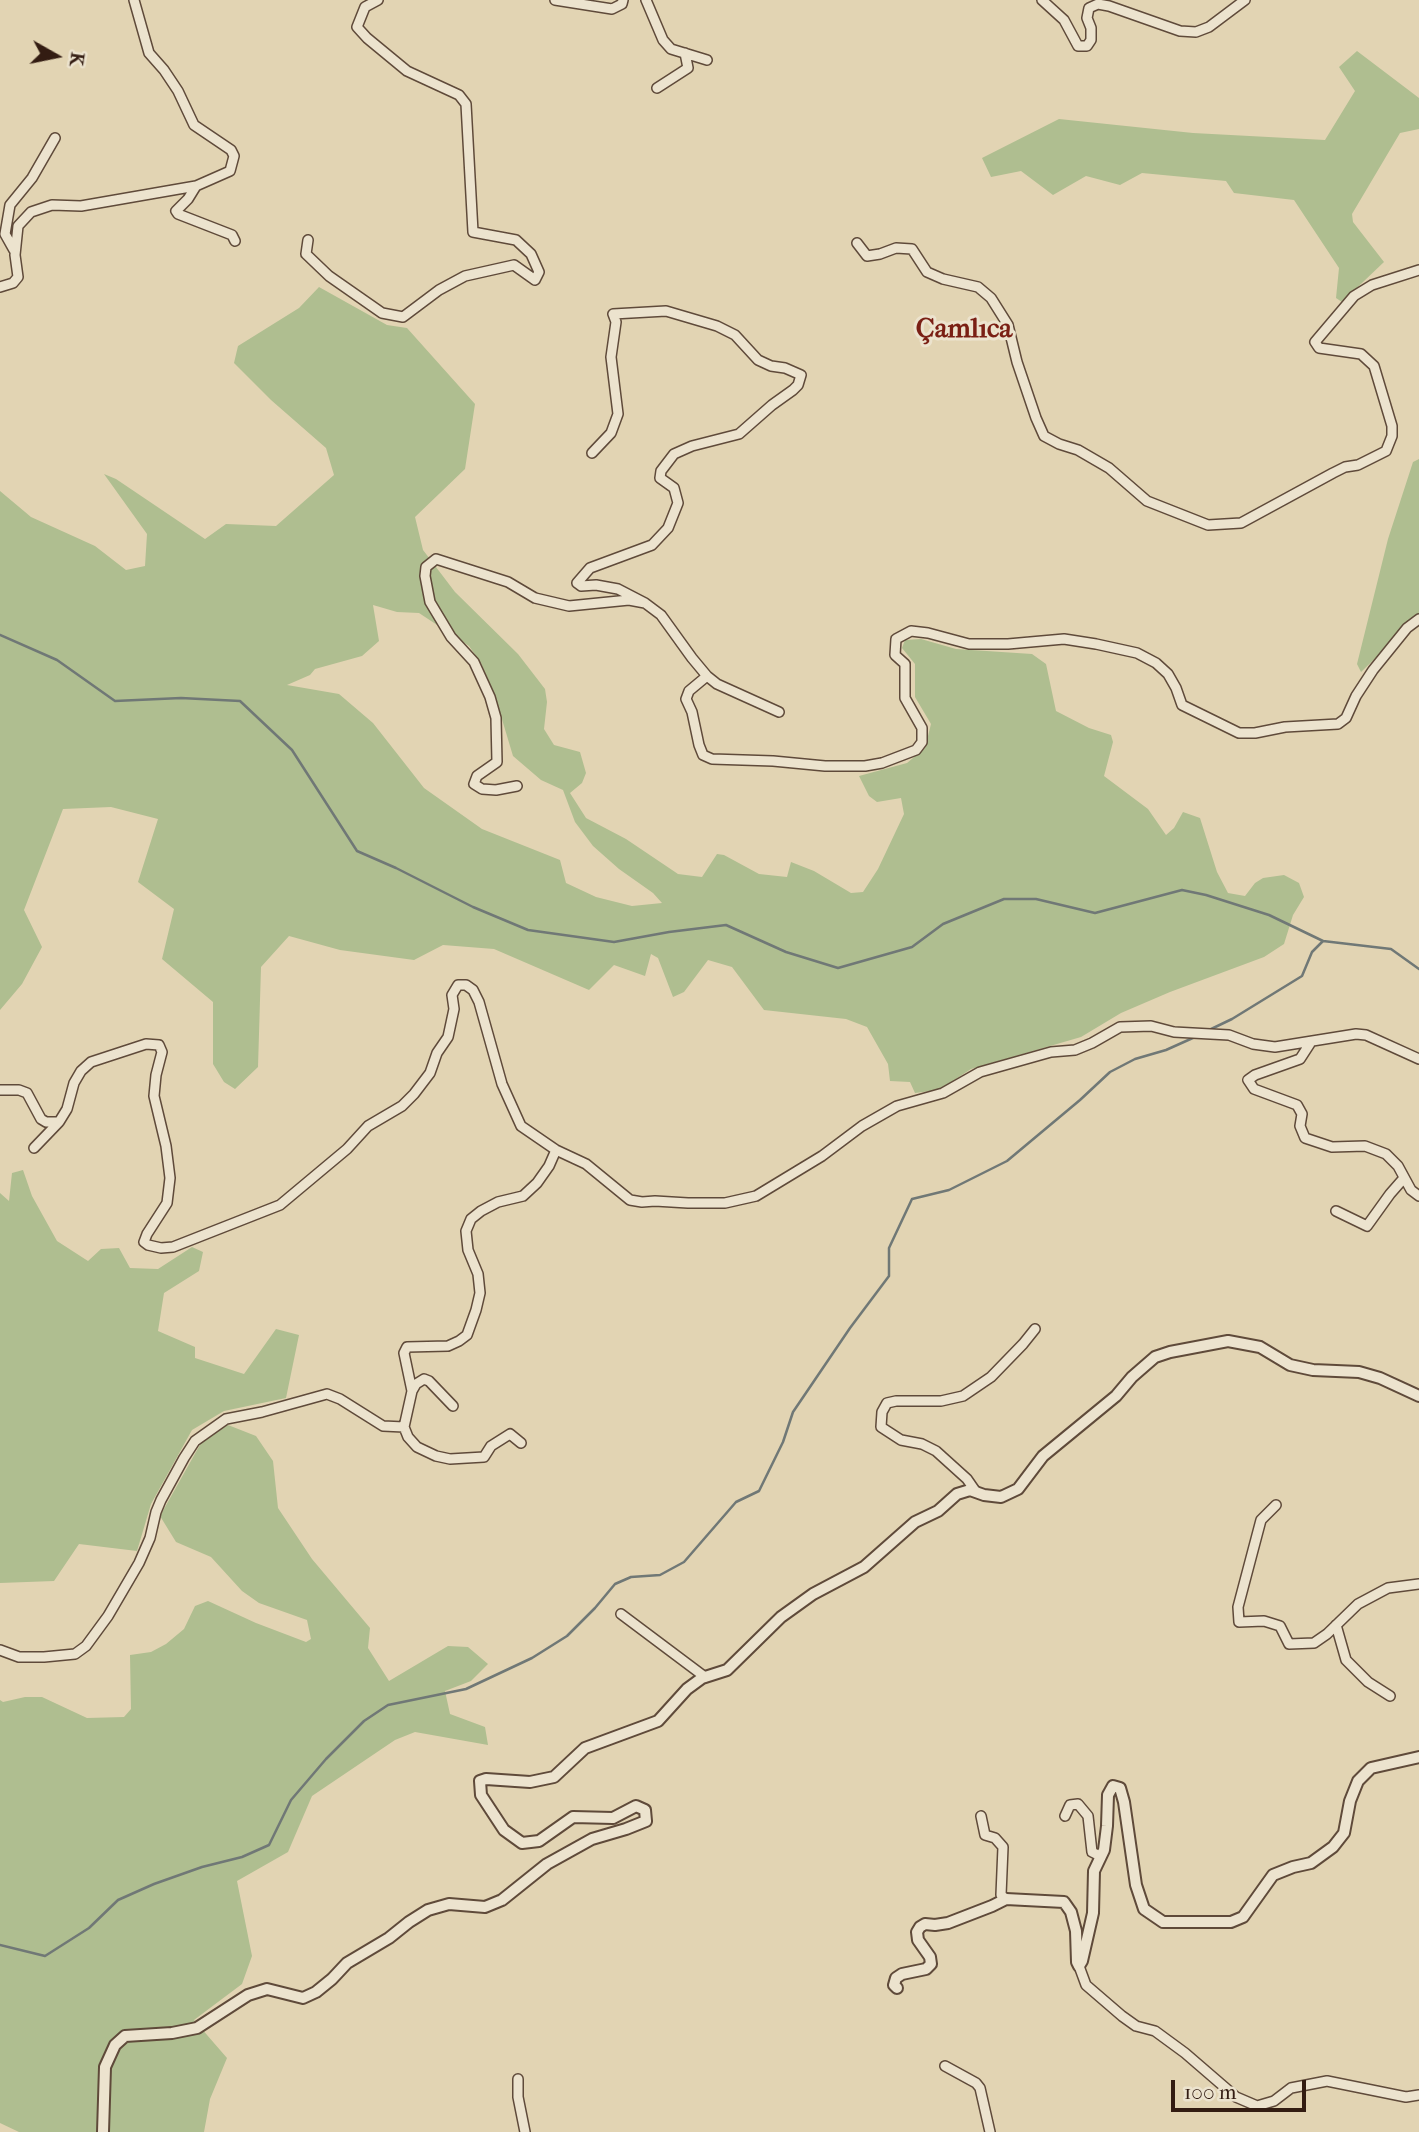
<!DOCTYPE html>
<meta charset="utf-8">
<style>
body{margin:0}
#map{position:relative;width:1419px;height:2132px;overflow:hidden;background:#e2d4b3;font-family:"IM FELL French Canon",serif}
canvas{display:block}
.north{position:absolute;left:21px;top:21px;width:70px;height:70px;-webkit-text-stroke:5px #ece3ce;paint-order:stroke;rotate:99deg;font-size:19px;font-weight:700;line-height:28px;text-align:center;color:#331c12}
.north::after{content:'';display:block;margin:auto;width:24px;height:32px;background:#331c12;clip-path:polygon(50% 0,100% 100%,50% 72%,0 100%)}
.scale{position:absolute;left:1171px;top:2080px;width:135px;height:32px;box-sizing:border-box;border:4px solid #331c12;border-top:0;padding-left:9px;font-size:21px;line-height:24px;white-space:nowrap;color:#331c12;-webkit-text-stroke:5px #ece3ce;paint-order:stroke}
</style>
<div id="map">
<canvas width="1419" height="2132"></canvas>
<div class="north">K</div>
<div class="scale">100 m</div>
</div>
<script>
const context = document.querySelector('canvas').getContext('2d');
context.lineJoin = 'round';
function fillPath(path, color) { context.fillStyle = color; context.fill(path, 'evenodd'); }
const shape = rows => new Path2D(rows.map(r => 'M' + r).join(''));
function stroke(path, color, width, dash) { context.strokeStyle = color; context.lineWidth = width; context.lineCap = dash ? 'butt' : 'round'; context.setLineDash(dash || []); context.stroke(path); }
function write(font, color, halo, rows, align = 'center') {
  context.font = font + ' "IM FELL French Canon",serif'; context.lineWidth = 6; context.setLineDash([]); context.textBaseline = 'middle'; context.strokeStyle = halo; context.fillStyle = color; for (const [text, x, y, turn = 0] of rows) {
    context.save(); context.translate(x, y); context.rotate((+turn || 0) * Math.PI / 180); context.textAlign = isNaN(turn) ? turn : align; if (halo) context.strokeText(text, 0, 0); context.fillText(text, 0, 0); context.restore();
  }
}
fillPath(shape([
 [1357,51,1419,98,1419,129,1400,133,1352,214,1353,222,1384,262,1342,302,1336,298,1339,268,1294,200,1234,193,1226,181,1142,173,1120,185,1086,176,1053,195,1021,171,991,177,982,158,1059,119,1193,133,1325,140,1355,91,1339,67],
 [319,287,387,325,407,328,475,404,465,469,415,517,423,550,455,592,518,654,545,689,547,702,544,729,554,745,580,752,586,773,582,783,570,793,586,818,626,839,678,874,702,877,717,854,724,855,759,874,787,877,791,862,814,871,851,893,863,892,878,869,904,814,901,798,877,802,869,796,859,776,907,763,925,748,931,724,915,697,915,664,902,648,905,640,921,639,956,649,1032,654,1046,664,1056,711,1089,728,1111,735,1113,742,1104,776,1148,809,1166,835,1174,828,1183,812,1200,818,1217,872,1228,893,1245,896,1255,883,1263,878,1284,875,1299,883,1304,897,1293,915,1284,944,1264,957,1170,992,1121,1013,1081,1037,971,1069,939,1090,915,1093,910,1082,890,1081,888,1064,867,1027,846,1019,764,1010,732,967,708,960,684,992,673,997,658,958,651,954,645,976,614,965,589,990,494,949,443,945,414,960,340,950,289,936,261,967,258,1067,235,1089,224,1082,213,1064,213,1002,162,959,174,909,138,882,158,819,111,807,63,809,24,910,42,947,22,984,0,1010,0,491,31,517,95,546,126,570,145,566,147,534,104,474,116,479,205,539,226,524,276,526,334,475,326,448,271,400,234,363,238,346,299,308],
 [373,605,397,612,419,613,469,646,481,663,495,696,513,756,541,780,563,790,575,822,593,846,619,869,653,893,662,903,632,906,596,897,566,883,560,860,482,829,424,788,373,723,339,694,287,685,310,675,315,669,362,656,379,641],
 [1419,459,1419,616,1361,672,1357,664,1388,539,1413,462],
 [23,1170,32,1196,57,1241,88,1261,101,1249,119,1248,130,1268,158,1269,192,1247,203,1252,199,1271,164,1293,158,1331,195,1347,195,1358,244,1374,276,1329,299,1335,286,1398,224,1411,192,1430,151,1504,137,1551,79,1544,54,1581,0,1583,0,1193,9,1201,12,1173],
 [228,1425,256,1436,273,1461,278,1508,312,1559,370,1628,368,1648,389,1681,448,1646,468,1647,488,1664,471,1681,445,1691,450,1714,485,1727,488,1745,415,1732,395,1740,312,1796,288,1852,237,1881,252,1956,242,1984,194,2020,227,2058,210,2099,204,2132,19,2132,0,2123,0,1700,3,1702,25,1697,42,1697,87,1718,124,1717,131,1709,130,1655,151,1652,166,1644,184,1629,195,1606,208,1601,256,1623,306,1642,311,1639,307,1620,259,1603,242,1591,211,1557,176,1542,160,1516,201,1443]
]), '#afbe90');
stroke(shape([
 [0,635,57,660,115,701,181,698,240,701,292,750,357,851,396,868,473,907,528,930,614,942,669,932,726,925,786,952,838,968,912,947,943,924,1004,899,1036,899,1095,913,1182,890,1206,895,1269,915,1323,941],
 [1207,1031,1232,1019,1302,976,1312,952,1323,941,1391,949,1419,969],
 [0,1945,45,1956,89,1928,118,1900,154,1884,202,1867,242,1857,269,1845,291,1800,326,1759,364,1721,388,1705,466,1689,532,1658,567,1636,595,1608,615,1584,631,1577,660,1575,684,1562,736,1502,759,1491,783,1442,793,1412,850,1328,889,1276,889,1248,912,1199,949,1190,1007,1161,1080,1100,1110,1072,1135,1059,1166,1050,1195,1037]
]), '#707876', 2.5);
const minor = shape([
 [555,0,612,9,622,4,623,0],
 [646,0,663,40,671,49,707,60],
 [1042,0,1064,20,1078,46,1087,46,1091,40,1091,28,1087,18,1089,8,1098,4,1109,6,1180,31,1196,32,1209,27,1245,0],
 [657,88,688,68,685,53],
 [196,186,188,199,176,211,178,214,232,235,235,241],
 [308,240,306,254,329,276,382,313,403,317,439,290,465,276,514,265,535,280,539,272,531,254,516,240,473,232,466,104,459,95,407,71,367,38,357,27,365,7,378,0],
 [857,243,867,256,880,254,896,248,912,249,927,272,943,279,978,287,991,298,1008,325,1017,362,1036,418,1044,436,1059,444,1078,450,1109,468,1147,501,1208,525,1241,523,1333,473,1345,467,1358,465,1386,451,1392,436,1392,426,1374,366,1361,354,1319,348,1315,342,1354,296,1372,285,1419,270],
 [14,250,5,234,10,205,32,178,55,138],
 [0,287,13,283,18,277,15,255,18,226,31,212,52,205,81,206,196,186,230,171,234,156,231,150,194,125,178,91,164,70,149,53,134,0],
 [592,453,611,433,618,414,611,357,616,322,613,314,666,311,717,326,735,335,758,360,771,366,785,368,801,375,798,385,793,390,772,405,739,434,692,446,674,454,661,471,660,478,674,488,678,503,668,528,652,545,590,568,577,583,581,586,596,585,618,589,645,603],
 [707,676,689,691,686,699,692,712,699,745,703,755,712,759,773,761,825,766,865,766,882,763,916,750,922,742,922,728,905,698,905,664,895,655,896,639,911,631,928,633,969,644,1008,644,1064,639,1096,644,1137,653,1156,663,1168,674,1176,688,1182,705,1239,733,1255,733,1285,727,1338,724,1346,718,1356,696,1373,670,1407,628,1419,619],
 [517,786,496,790,482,789,474,784,477,776,497,762,496,718,490,697,474,662,451,637,430,602,425,576,426,567,436,559,508,582,535,598,569,606,629,600,645,603,661,615,692,658,707,676,717,684,779,712],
 [1311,1042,1300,1059,1255,1075,1248,1080,1254,1089,1297,1105,1302,1114,1300,1126,1305,1138,1332,1147,1365,1146,1386,1154,1398,1166,1411,1190,1419,1196],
 [0,1090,19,1090,27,1093,41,1119,46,1122,59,1122,67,1109,74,1083,81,1071,91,1062,146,1044,159,1045,162,1052,156,1075,154,1096,166,1146,170,1178,167,1203,147,1234,144,1242,148,1245,161,1248,173,1247,280,1205,347,1149,368,1126,402,1106,414,1094,430,1073,437,1053,448,1037,454,1009,452,995,458,985,466,985,473,990,479,1002,502,1084,521,1126,556,1150,586,1164,630,1200,642,1202,655,1201,688,1203,725,1203,756,1196,822,1156,862,1126,897,1106,943,1093,980,1072,1051,1052,1075,1050,1092,1043,1120,1027,1151,1026,1174,1032,1229,1035,1253,1044,1275,1047,1356,1034,1366,1035,1419,1059],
 [34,1148,59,1122],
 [1336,1211,1367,1226,1390,1194,1404,1178],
 [412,1391,404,1353,407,1347,448,1346,459,1341,467,1335,476,1310,480,1293,478,1274,468,1250,466,1231,471,1219,481,1211,498,1202,523,1196,537,1183,549,1166,556,1150],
 [404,1427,412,1391,416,1384,424,1379,429,1381,453,1406],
 [976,1492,967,1479,936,1451,922,1444,901,1440,881,1427,882,1412,887,1403,896,1401,941,1401,963,1396,991,1377,1023,1344,1035,1329],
 [1276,1505,1261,1520,1238,1607,1239,1622,1264,1621,1280,1626,1289,1644,1314,1643,1327,1634,1358,1604,1388,1588,1419,1584],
 [621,1614,705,1677],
 [1336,1625,1346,1660,1368,1682,1390,1696],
 [0,1650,19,1657,44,1657,75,1654,86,1646,108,1616,139,1563,150,1538,156,1512,161,1500,184,1458,195,1441,226,1419,262,1412,327,1394,340,1399,383,1426,404,1427,408,1437,417,1447,436,1456,450,1459,484,1457,491,1446,510,1434,521,1443],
 [981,1816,985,1835,995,1838,1003,1847,1001,1895,1006,1899],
 [1065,1816,1070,1805,1078,1804,1088,1816,1092,1852,1100,1856],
 [1079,1966,1086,1985,1122,2016,1136,2026,1155,2031,1185,2053,1236,2097,1257,2106,1274,2101,1291,2088,1327,2081,1406,2097,1419,2095],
 [945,2066,976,2083,980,2088,990,2132],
 [518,2079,518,2097,525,2132]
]);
const tertiary = shape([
 [897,1988,894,1985,896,1978,902,1974,926,1969,931,1964,930,1957,918,1940,917,1932,920,1927,925,1924,935,1925,948,1923,992,1906,1006,1899,1064,1902,1071,1912,1076,1931,1077,1962,1079,1966,1082,1961,1093,1913,1094,1871,1104,1850,1107,1826,1108,1795,1113,1786,1120,1788,1124,1802,1136,1885,1144,1909,1163,1922,1231,1922,1243,1917,1273,1875,1293,1867,1311,1863,1333,1847,1344,1833,1350,1801,1358,1781,1371,1768,1419,1757],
 [103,2132,105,2067,115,2045,125,2036,172,2033,197,2028,248,1995,267,1989,303,1998,316,1992,332,1979,347,1963,389,1938,409,1922,428,1910,449,1904,485,1907,502,1900,547,1864,592,1839,626,1829,646,1821,645,1810,636,1806,613,1818,573,1817,539,1841,522,1843,504,1830,481,1795,480,1781,486,1779,530,1782,554,1777,585,1748,658,1721,687,1689,702,1678,727,1670,781,1617,813,1594,864,1567,915,1522,938,1511,957,1494,970,1490,984,1495,1001,1497,1018,1489,1043,1456,1116,1396,1132,1377,1155,1357,1170,1352,1228,1341,1260,1347,1290,1365,1313,1370,1359,1372,1380,1378,1419,1396]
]);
stroke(minor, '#5f4a3a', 12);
stroke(tertiary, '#5f4a3a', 14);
stroke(minor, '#ece3ce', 9);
stroke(tertiary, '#ece3ce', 10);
write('bold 28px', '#7a1f14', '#ece3ce', [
 ["Çamlıca",964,330]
]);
</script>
